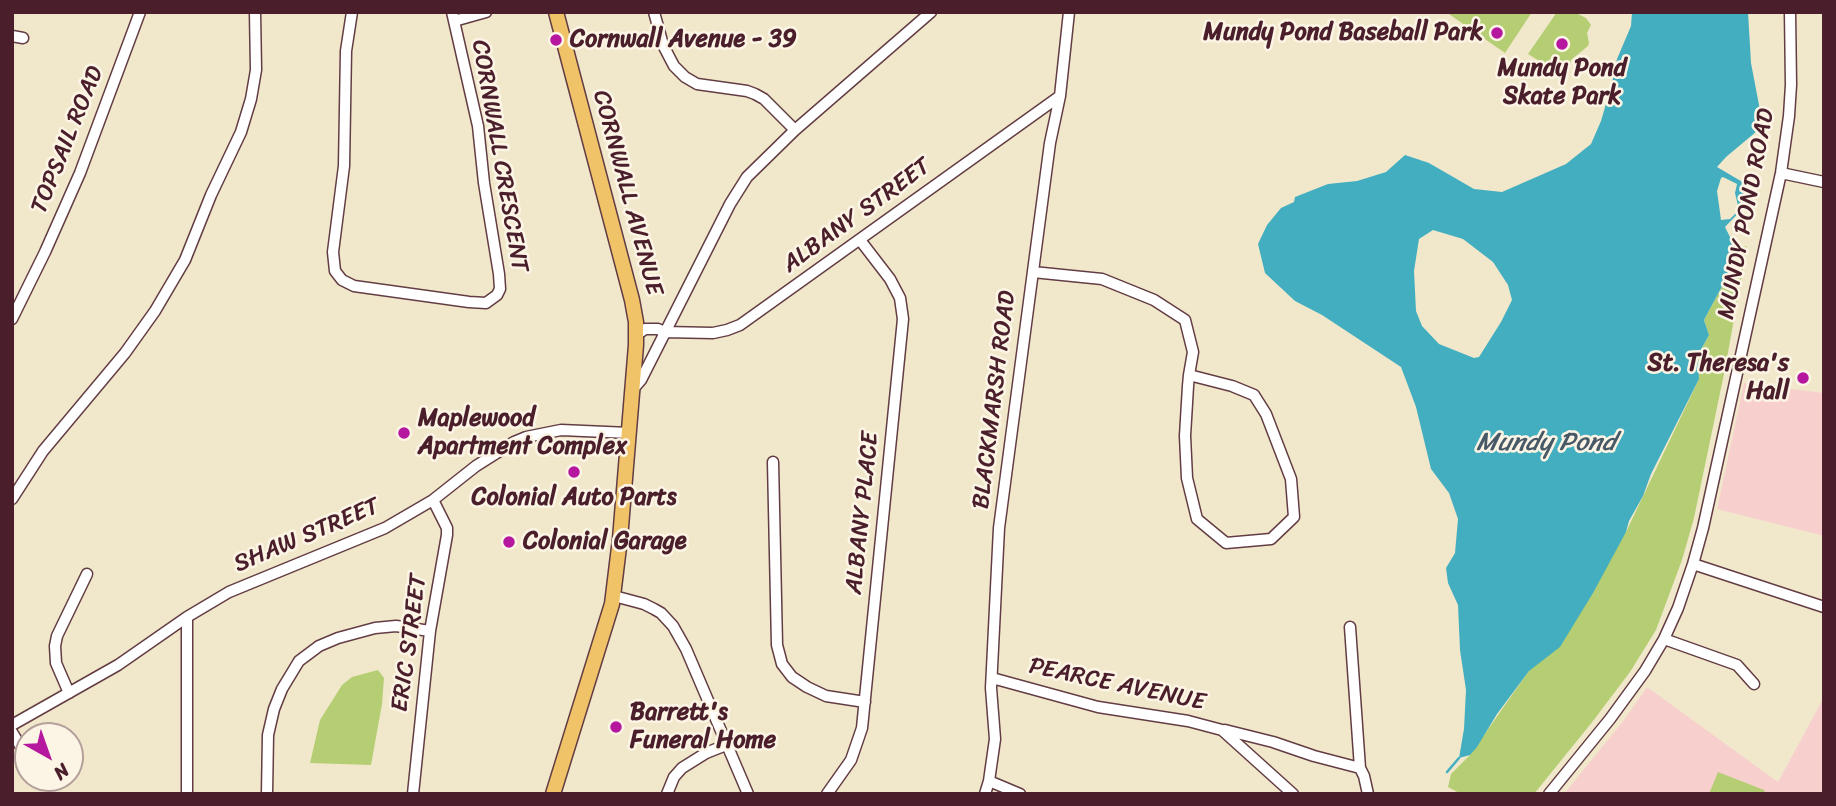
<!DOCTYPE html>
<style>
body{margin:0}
#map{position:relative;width:1836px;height:806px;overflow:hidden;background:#f1e8cc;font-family:Sriracha,sans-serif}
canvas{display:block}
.frame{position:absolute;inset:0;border:14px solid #4a1f2b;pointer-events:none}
.north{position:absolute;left:14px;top:722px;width:70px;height:70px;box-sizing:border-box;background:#fcf5e5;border:2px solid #b59f9b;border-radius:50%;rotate:140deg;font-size:19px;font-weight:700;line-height:28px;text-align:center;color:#4a1f2b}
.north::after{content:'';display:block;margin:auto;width:24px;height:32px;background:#b5179e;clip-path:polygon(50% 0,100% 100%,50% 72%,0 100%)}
</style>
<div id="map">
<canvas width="1836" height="806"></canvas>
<div class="frame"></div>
<div class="north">N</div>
</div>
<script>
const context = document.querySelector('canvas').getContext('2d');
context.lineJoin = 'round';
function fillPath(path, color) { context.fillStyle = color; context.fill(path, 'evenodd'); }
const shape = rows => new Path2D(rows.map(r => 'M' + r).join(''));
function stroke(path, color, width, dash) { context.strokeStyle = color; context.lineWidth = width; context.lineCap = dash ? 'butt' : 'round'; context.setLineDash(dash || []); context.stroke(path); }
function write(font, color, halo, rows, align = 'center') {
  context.font = font + ' Sriracha,sans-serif'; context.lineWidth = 5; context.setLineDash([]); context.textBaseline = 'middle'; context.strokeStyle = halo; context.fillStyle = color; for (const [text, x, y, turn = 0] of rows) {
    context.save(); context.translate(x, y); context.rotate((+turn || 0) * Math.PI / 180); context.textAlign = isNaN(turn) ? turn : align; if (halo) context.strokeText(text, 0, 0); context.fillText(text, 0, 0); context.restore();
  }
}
fillPath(shape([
 [1744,383,1824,393,1824,536,1717,509],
 [1647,687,1778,782,1824,697,1824,794,1564,794,1624,720]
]), '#f7d0ce');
fillPath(shape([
 [1446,12,1532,12,1505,53],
 [1557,12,1574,12,1586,18,1591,25,1587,33,1589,43,1588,46,1571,60,1569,73,1566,75,1562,75,1528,54],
 [1737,244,1747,247,1725,369,1694,518,1682,560,1656,630,1630,672,1593,721,1534,794,1461,794,1448,787,1451,774,1470,755,1626,532,1699,379,1698,355,1709,335,1704,320,1727,277],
 [378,670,384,678,382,704,371,765,310,763,320,720,342,685,352,677],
 [1718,772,1764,790,1766,794,1709,794]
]), '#b5ce73');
fillPath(shape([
 [1632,12,1748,12,1751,63,1763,126,1726,157,1717,167,1751,187,1746,205,1725,227,1730,237,1737,244,1727,277,1704,320,1709,335,1698,355,1699,379,1651,474,1643,496,1629,521,1626,532,1593,593,1560,647,1529,671,1497,714,1477,747,1470,755,1459,758,1464,729,1466,690,1460,650,1458,605,1448,583,1446,568,1455,553,1458,519,1449,493,1431,469,1416,407,1401,367,1322,315,1295,301,1265,273,1258,244,1267,225,1281,208,1294,202,1295,197,1328,184,1357,181,1386,172,1405,155,1429,163,1474,189,1502,192,1566,164,1591,144,1601,121,1612,83,1617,59,1631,26],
 [1723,177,1737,184,1735,193,1739,210,1730,219,1721,220,1717,191,1721,178],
 [1433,230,1463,239,1493,262,1508,285,1512,300,1501,322,1479,357,1474,358,1439,344,1422,326,1416,311,1414,271,1419,239]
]), '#42aec0');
stroke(shape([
 [1447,772,1459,758]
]), '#42aec0', 2.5);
const minor = shape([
 [352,12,346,51,344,166,333,252,335,271,342,280,354,286,469,302,486,303,497,295,500,289,499,274,484,183,478,126,452,12],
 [654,12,663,45,674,66,685,77,697,84,747,91,755,94,764,99,795,130],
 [454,21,486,12],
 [12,36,23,38],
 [1781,173,1824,182],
 [1033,272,1102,279,1154,300,1185,320,1193,352,1189,375,1188,386,1185,436,1187,478,1197,519,1226,543,1271,539,1294,517,1291,479,1266,414,1254,395,1232,386,1189,375],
 [12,319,45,252,80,173,140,12],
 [636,335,645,329,658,329,664,332,713,333,727,330,740,325,1060,96],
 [634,388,641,380,730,204,747,177,795,130,931,12],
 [773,462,777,645,782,664,792,677,807,687,826,696,865,702],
 [12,499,43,451,125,353,155,311,185,260,211,195,241,132,251,99,256,70,255,12],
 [1693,564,1824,607],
 [614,596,644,604,654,609,661,613,673,626,686,649,748,794],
 [187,617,187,794],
 [1350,627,1360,768,1364,776,1368,794],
 [1664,639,1737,665,1754,684],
 [992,678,1098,707,1188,721,1222,730,1293,794],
 [69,693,56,663,55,646,57,636,87,574],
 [12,725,118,665,187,617,229,592,385,528,433,500,476,466,514,442,526,437,561,430,629,433],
 [1225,730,1273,742,1314,756,1360,768],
 [12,732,28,759],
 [989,781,1020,794],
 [267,794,268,735,274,709,282,689,299,661,319,646,338,638,375,628,396,626,430,631],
 [413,794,430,631,447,535,447,528,433,500],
 [667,794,674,777,682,768,706,753,726,745],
 [827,794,851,760,862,728,903,319,900,298,890,279,860,240],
 [985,794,989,781,995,739,991,688,999,528,1050,143,1060,96,1069,12],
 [1549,794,1610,719,1645,671,1664,639,1678,608,1693,564,1703,528,1781,173,1789,116,1791,85,1790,12]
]);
const major = shape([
 [553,794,612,604,620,539,636,345,636,322,632,300,556,12]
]);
stroke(minor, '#633d43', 13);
stroke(major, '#633d43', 17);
stroke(minor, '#fff', 10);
stroke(major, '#f1c369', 14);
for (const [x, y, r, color] of [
 [1497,33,7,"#b5179e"],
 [556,40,7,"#b5179e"],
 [1562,44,7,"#b5179e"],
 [1803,378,7,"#b5179e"],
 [404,433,7,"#b5179e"],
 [574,472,7,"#b5179e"],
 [509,542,7,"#b5179e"],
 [616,727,7,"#b5179e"]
]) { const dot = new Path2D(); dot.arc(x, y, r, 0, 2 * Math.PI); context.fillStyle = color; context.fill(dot); stroke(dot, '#fcf5e5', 2.5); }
write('bold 24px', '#4a1f2b', '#fcf5e5', [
 ["Mundy Pond Baseball Park",1483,33,"right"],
 ["Cornwall Avenue - 39",570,40],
 ["Mundy Pond",1562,69,"center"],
 ["Skate Park",1562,97,"center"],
 ["St. Theresa's",1789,364,"right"],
 ["Hall",1789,392,"right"],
 ["Maplewood",418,419],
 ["Apartment Complex",418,447],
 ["Colonial Auto Parts",574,498,"center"],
 ["Colonial Garage",523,542],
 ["Barrett's",630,713],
 ["Funeral Home",630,741]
], 'left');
write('24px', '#4a1f2b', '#fcf5e5', [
 ["TOPSAIL ROAD",68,140,-68],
 ["CORNWALL CRESCENT",499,156,80],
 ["CORNWALL AVENUE",627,193,75],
 ["MUNDY POND ROAD",1747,214,-79],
 ["ALBANY STREET",857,216,-36],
 ["BLACKMARSH ROAD",995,400,-83],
 ["ALBANY PLACE",863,513,-84],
 ["SHAW STREET",307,536,-23],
 ["ERIC STREET",410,643,-82],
 ["PEARCE AVENUE",1117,685,12]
]);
write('italic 26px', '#475867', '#fcf5e5', [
 ["Mundy Pond",1546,443]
]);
</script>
